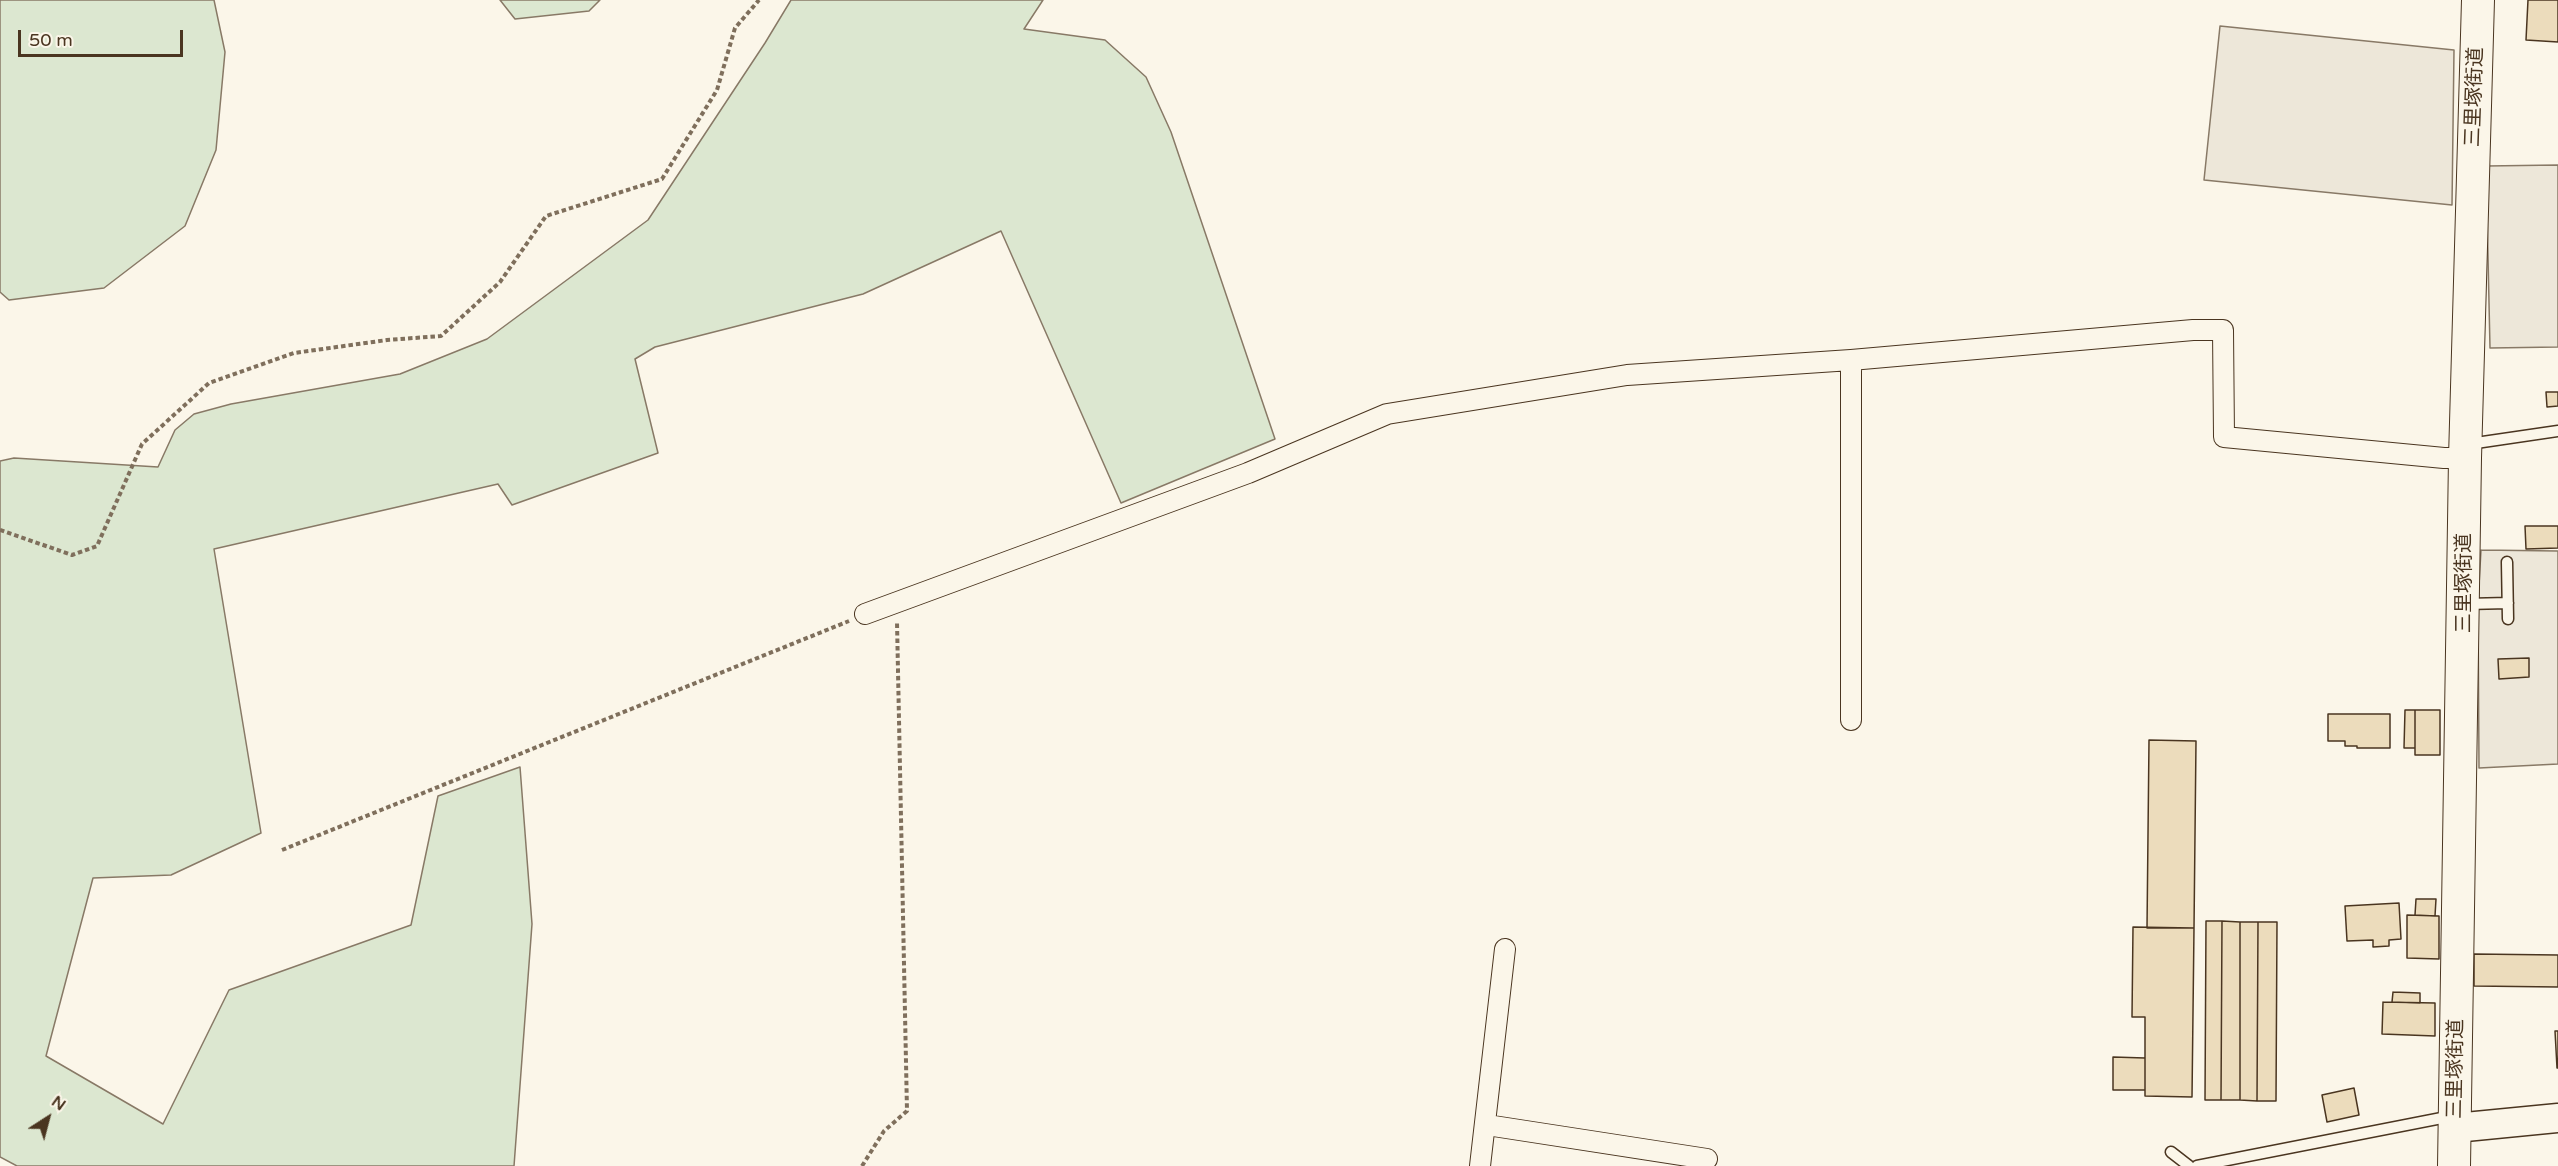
<!DOCTYPE html>
<meta charset="utf-8">
<style>
body{margin:0}
#map{position:relative;width:2558px;height:1166px;overflow:hidden;background:#fbf6e9;font-family:"Varela Round",sans-serif}
canvas{display:block}
.north{position:absolute;left:18px;top:1088px;width:60px;height:60px;-webkit-text-stroke:4px #fbf6e9;paint-order:stroke;rotate:36deg;font-size:16px;font-weight:700;line-height:24px;text-align:center;color:#4a3520}
.north::after{content:'';display:block;margin:auto;width:21px;height:27px;background:#4a3520;clip-path:polygon(50% 0,100% 100%,50% 72%,0 100%)}
.scale{position:absolute;left:18px;top:30px;width:165px;height:27px;box-sizing:border-box;border:3px solid #4a3520;border-top:0;padding-left:8px;font-size:18px;line-height:21px;white-space:nowrap;color:#4a3520;-webkit-text-stroke:4px #fbf6e9;paint-order:stroke}
</style>
<div id="map">
<canvas width="2558" height="1166"></canvas>
<div class="north">N</div>
<div class="scale">50 m</div>
</div>
<script>
const context = document.querySelector('canvas').getContext('2d');
context.lineJoin = 'round';
function fillPath(path, color) { context.fillStyle = color; context.fill(path, 'evenodd'); }
const shape = rows => new Path2D(rows.map(r => 'M' + r).join(''));
function stroke(path, color, width, dash) { context.strokeStyle = color; context.lineWidth = width; context.lineCap = dash ? 'butt' : 'round'; context.setLineDash(dash || []); context.stroke(path); }
function write(font, color, halo, rows, align = 'center') {
  context.font = font + ' "Varela Round","Noto Sans JP",sans-serif'; context.lineWidth = 4.5; context.setLineDash([]); context.textBaseline = 'middle'; context.strokeStyle = halo; context.fillStyle = color; for (const [text, x, y, turn = 0] of rows) {
    context.save(); context.translate(x, y); context.rotate((+turn || 0) * Math.PI / 180); context.textAlign = isNaN(turn) ? turn : align; if (halo) context.strokeText(text, 0, 0); context.fillText(text, 0, 0); context.restore();
  }
}
const green = shape([
 [0,0,214,0,225,52,216,150,185,226,104,288,9,300,0,292,0,0],
 [500,0,600,0,589,11,515,19,500,0],
 [791,0,1043,0,1024,29,1105,40,1146,77,1171,132,1275,439,1121,503,1001,231,863,294,655,347,635,359,658,453,512,505,498,484,214,549,261,833,171,875,93,878,46,1056,163,1124,229,990,411,925,438,796,520,767,532,924,514,1166,17,1166,0,1157,0,461,14,458,158,467,175,430,194,414,231,404,400,374,487,339,648,220,765,43,791,0]
]);
fillPath(green, '#dce7d0');
stroke(green, '#887966', 1.5);
const parking = shape([
 [2220,26,2454,50,2452,205,2204,180,2220,26],
 [2558,165,2558,347,2490,348,2486,166,2558,165],
 [2481,550,2558,551,2558,764,2479,768,2478,603,2481,550]
]);
fillPath(parking, '#ede7d9');
stroke(parking, '#887966', 1.5);
const building = shape([
 [2528,0,2558,0,2558,42,2526,40,2528,0],
 [2546,392,2558,392,2558,406,2547,407,2546,392],
 [2525,526,2558,526,2558,548,2526,549,2525,526],
 [2529,658,2529,677,2499,679,2498,659,2529,658],
 [2405,710,2415,710,2415,748,2404,748,2405,710],
 [2415,710,2440,710,2440,755,2415,755,2415,710],
 [2328,714,2390,714,2390,748,2357,748,2357,746,2345,746,2345,741,2328,741,2328,714],
 [2149,740,2196,741,2194,928,2147,928,2149,740],
 [2416,899,2436,899,2435,916,2415,915,2416,899],
 [2399,903,2401,939,2389,940,2389,946,2373,947,2373,940,2347,941,2345,906,2399,903],
 [2407,915,2439,916,2439,959,2407,958,2407,915],
 [2206,921,2222,921,2221,1100,2205,1100,2206,921],
 [2222,921,2240,922,2240,1100,2221,1100,2222,921],
 [2240,922,2258,922,2257,1101,2240,1100,2240,922],
 [2258,922,2277,922,2276,1101,2257,1101,2258,922],
 [2133,927,2194,928,2192,1097,2145,1096,2145,1017,2132,1017,2133,927],
 [2474,954,2558,955,2558,987,2474,986,2474,954],
 [2393,992,2420,993,2420,1003,2392,1002,2393,992],
 [2383,1002,2435,1003,2435,1036,2382,1034,2383,1002],
 [2555,1031,2558,1031,2558,1068,2557,1068,2555,1031],
 [2113,1057,2145,1058,2145,1090,2113,1090,2113,1057],
 [2354,1088,2359,1115,2327,1122,2322,1095,2354,1088]
]);
fillPath(building, '#ecdcbc');
stroke(building, '#4a3520', 1.5);
const lane = shape([
 [2469,444,2558,431],
 [2507,562,2508,619],
 [2466,604,2508,603],
 [2171,1152,2189,1166],
 [2197,1166,2452,1116]
]);
const street = shape([
 [865,614,1248,473,1387,414,1627,375,1851,360,2193,330,2223,330,2224,437,2444,458,2465,458],
 [1851,720,1851,360],
 [1487,1125,1707,1159],
 [1480,1166,1505,949]
]);
const secondary = shape([
 [2455,1128,2558,1118]
]);
const primary = shape([
 [2454,1166,2465,458,2478,0]
]);
stroke(lane, '#4a3520', 13);
stroke(street, '#4a3520', 22);
stroke(secondary, '#4a3520', 31);
stroke(primary, '#4a3520', 34);
stroke(shape([
 [0,530,72,555,97,546,142,444,209,383,294,353,387,340,441,336,500,282,546,216,662,179,717,90,735,28,759,0],
 [282,850,849,621],
 [862,1166,884,1131,907,1111,897,622]
]), '#7f6f5c', 4, [4.5, 3]);
stroke(lane, '#fbf6e9', 10);
stroke(street, '#fbf6e9', 20);
stroke(secondary, '#fbf6e9', 28);
stroke(primary, '#fbf6e9', 32);
write('20px', '#4a3520', '#fbf6e9', [
 ["三里塚街道",2475,97,-88],
 ["三里塚街道",2465,583,-90],
 ["三里塚街道",2456,1069,-89]
]);
</script>
